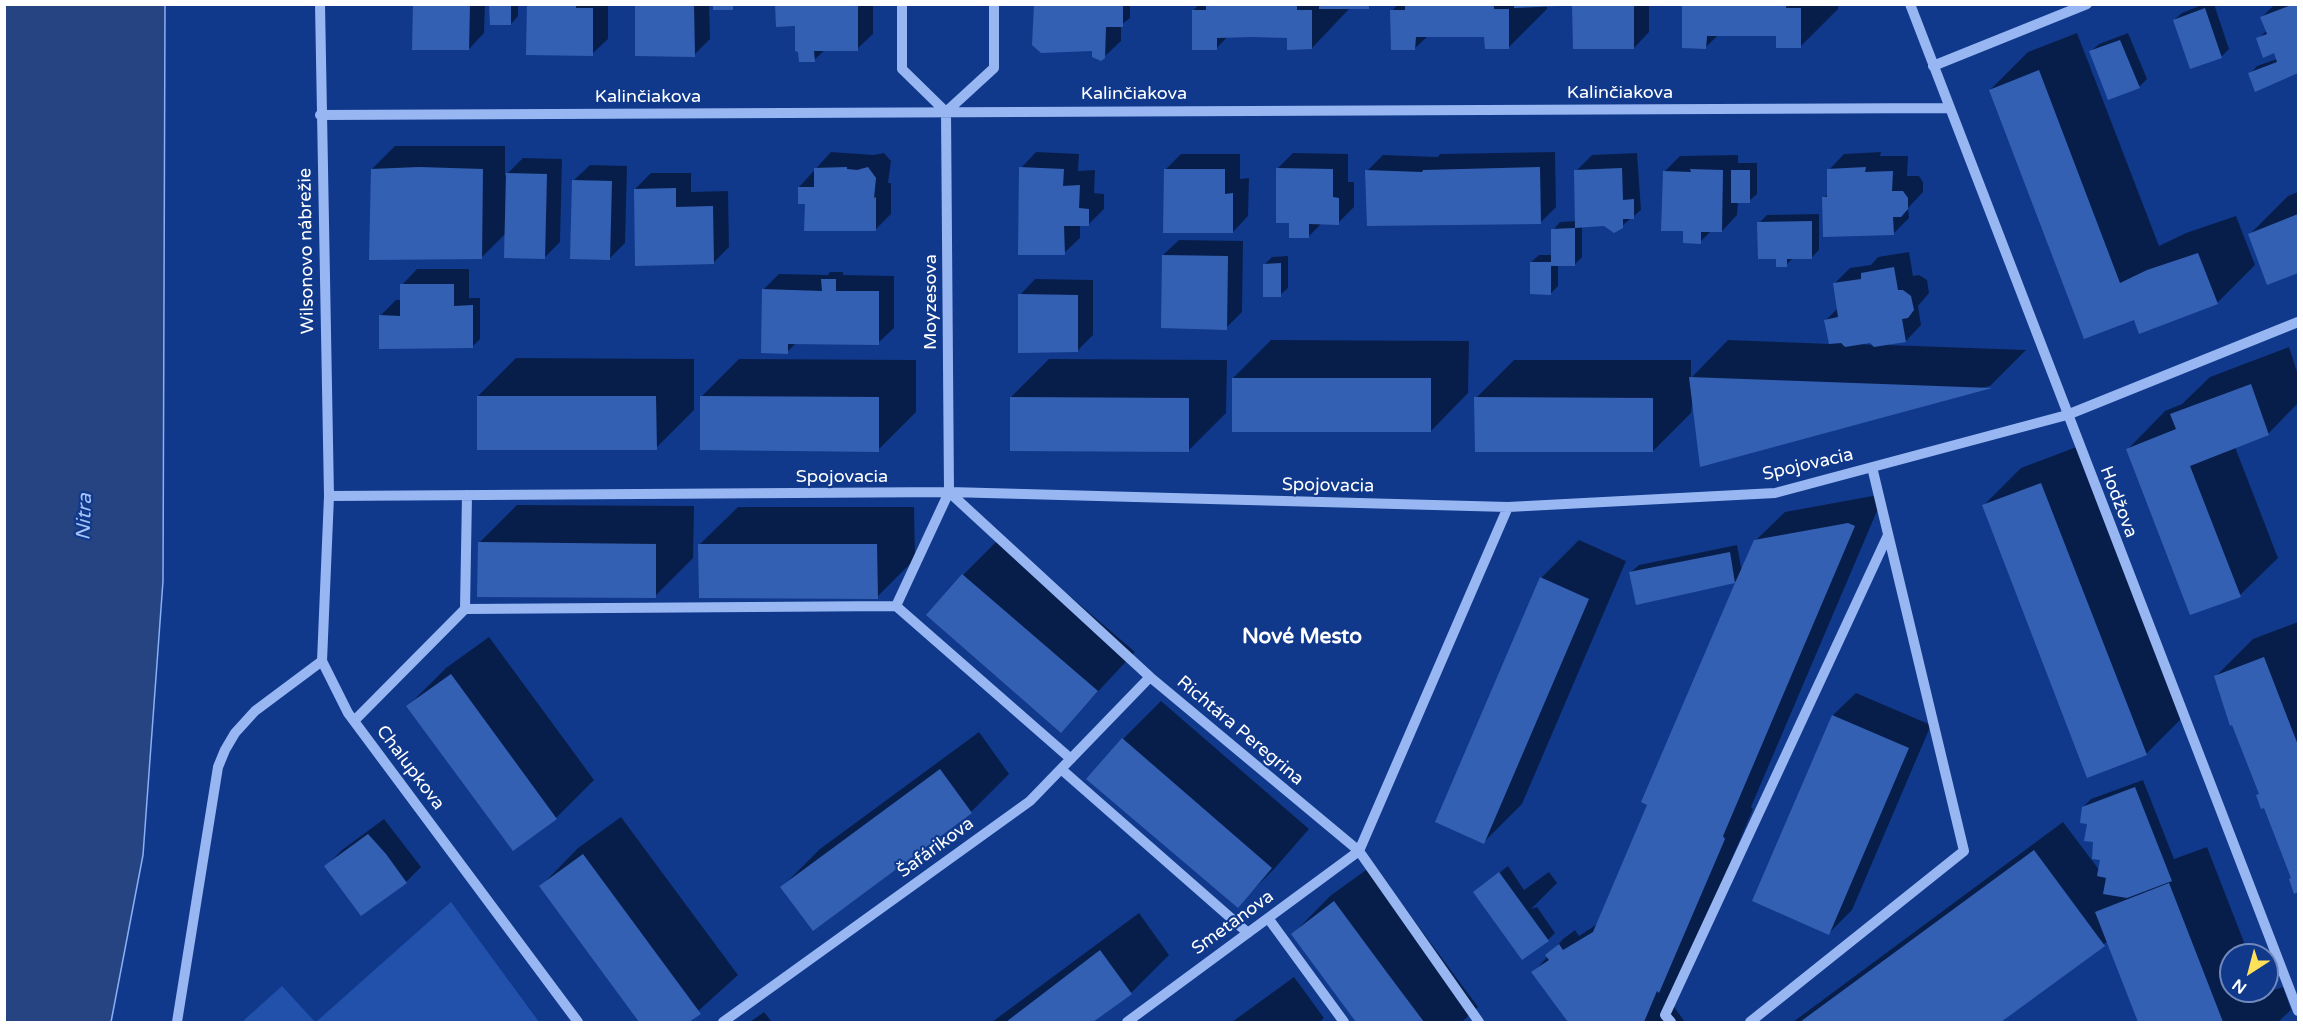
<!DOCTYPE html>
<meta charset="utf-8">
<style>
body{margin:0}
#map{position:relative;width:2303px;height:1027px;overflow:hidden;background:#10398c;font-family:"Varela Round",sans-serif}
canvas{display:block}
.frame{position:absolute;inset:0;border:6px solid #fff;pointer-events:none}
.north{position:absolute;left:2219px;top:943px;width:60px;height:60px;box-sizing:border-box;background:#10398c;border:2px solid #7088ba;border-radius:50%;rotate:216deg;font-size:16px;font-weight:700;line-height:24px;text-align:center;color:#fff}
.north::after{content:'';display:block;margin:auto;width:21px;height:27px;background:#ffe159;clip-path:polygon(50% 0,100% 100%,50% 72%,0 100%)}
</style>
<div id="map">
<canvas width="2303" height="1027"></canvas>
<div class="frame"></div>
<div class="north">N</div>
</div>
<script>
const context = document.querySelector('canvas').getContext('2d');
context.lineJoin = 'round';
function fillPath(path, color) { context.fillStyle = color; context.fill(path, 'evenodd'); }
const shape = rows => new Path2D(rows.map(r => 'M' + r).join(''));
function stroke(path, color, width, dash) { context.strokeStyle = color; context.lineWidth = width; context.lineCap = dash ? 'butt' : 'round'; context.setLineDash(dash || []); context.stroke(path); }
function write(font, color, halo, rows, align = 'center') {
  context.font = font + ' "Varela Round",sans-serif'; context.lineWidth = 4.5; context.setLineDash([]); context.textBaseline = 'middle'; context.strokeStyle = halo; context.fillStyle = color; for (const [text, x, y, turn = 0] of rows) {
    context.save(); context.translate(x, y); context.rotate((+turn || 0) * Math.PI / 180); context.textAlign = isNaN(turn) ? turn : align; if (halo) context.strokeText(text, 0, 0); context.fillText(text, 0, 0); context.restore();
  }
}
fillPath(shape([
 [451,902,539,1022,316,1022],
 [282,986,315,1022,242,1022]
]), '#2251ac');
const water = shape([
 [5,4,165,5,163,581,143,855,111,1022,5,1022,5,4]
]);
fillPath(water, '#264482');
stroke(water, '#89b0f6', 1.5);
fillPath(shape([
 [415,4,485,4,484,33,469,49],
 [491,4,518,4,518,16,511,24],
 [529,4,608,4,608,39,592,54],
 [637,4,709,4,710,39,694,55],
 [777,4,873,4,873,34,857,49,825,50,814,60,797,23],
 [1035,4,1130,4,1130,18,1121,25,1121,41,1104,57],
 [1199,4,1372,4,1368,8,1350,8,1312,48,1288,36,1228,36,1216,49,1193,11],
 [1398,4,1556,4,1547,5,1547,9,1509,47,1486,36,1428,36,1414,49,1392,11],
 [1574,4,1649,4,1649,32,1634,48],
 [1684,4,1838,4,1838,9,1800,47,1778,35,1718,35,1706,47],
 [2204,4,2214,4,2229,49,2222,56,2191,67,2174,20,2182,13],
 [2275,4,2298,4,2298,71,2256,90,2250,74,2257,66,2277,59,2275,52,2258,39,2267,30,2262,17],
 [2077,33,2159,246,2186,233,2236,216,2255,265,2217,303,2134,318,1990,90,2028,52],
 [2128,33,2147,79,2139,87,2091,51,2099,44],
 [395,146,505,146,505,176,523,158,562,159,560,242,544,258,506,233,481,258,372,169],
 [831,152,874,155,884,153,891,161,888,183,891,183,891,214,875,230,806,203,799,187],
 [1036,152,1079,154,1078,171,1095,170,1094,193,1104,194,1104,209,1088,225,1080,225,1080,238,1064,253,1021,168],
 [1555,152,1556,207,1540,223,1367,171,1383,155,1438,157,1440,154],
 [1881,152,1880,156,1908,156,1907,176,1919,176,1923,182,1923,192,1908,208,1909,218,1893,234,1824,198,1829,193,1829,170,1844,154],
 [1293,153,1348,154,1348,182,1354,182,1354,207,1338,223,1322,223,1308,237,1277,169],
 [1637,153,1641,210,1623,225,1582,226,1582,257,1574,265,1558,265,1558,286,1551,293,1531,262,1539,255,1553,255,1553,230,1560,222,1576,221,1576,171,1592,155],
 [1181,154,1240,154,1240,179,1249,178,1248,216,1233,232,1165,170],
 [1738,155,1738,163,1757,163,1757,194,1749,201,1738,202,1737,215,1722,231,1712,230,1700,242,1684,230,1664,172,1680,156],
 [590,165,627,166,625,243,609,259,574,180],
 [651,173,691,173,691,192,728,191,729,247,713,263,635,189],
 [2298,192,2298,272,2268,283,2250,234,2288,196],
 [1819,214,1819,250,1812,257,1794,257,1786,265,1778,258,1759,223,1767,215],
 [1179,240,1243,241,1242,312,1226,328,1163,255],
 [1909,252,1913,276,1919,275,1927,280,1929,293,1918,306,1921,325,1906,341,1887,345,2026,350,1990,386,1701,465,1693,397,1691,413,1653,451,1476,398,1514,360,1691,360,1691,378,1728,340,1831,344,1826,320,1838,308,1834,284,1850,268,1871,265,1878,257],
 [1870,341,1874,345,1860,344],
 [1288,256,1288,288,1280,295,1265,264,1272,257],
 [417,269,469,269,469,298,480,298,480,339,473,346,380,316,396,300,402,300,402,285],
 [830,272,843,272,843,275,894,276,894,328,878,343,796,343,787,352,763,290,779,274,828,275],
 [1035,279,1093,280,1093,335,1077,351,1020,295],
 [1271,340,1469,341,1468,393,1431,431,1233,378],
 [2289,347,2298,375,2298,403,2268,434,2235,447,2278,558,2240,595,2128,449,2165,411,2182,404,2210,377],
 [516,358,694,359,694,410,656,448,478,396],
 [739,359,916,360,916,412,878,450,701,397],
 [1049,359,1227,360,1226,413,1188,451,1011,397],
 [2079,446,2184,716,2146,754,1983,506,2021,468],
 [1878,495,1883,497,1751,807,1753,809,1688,962,1669,1000,1685,1022,1569,1022,1533,973,1563,939,1575,930,1579,936,1599,923,1649,805,1738,581,1637,603,1631,572,1639,565,1737,545,1742,572,1755,541,1785,512],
 [517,505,694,506,693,558,655,596,479,543],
 [738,507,914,507,915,559,877,597,700,544],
 [1001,537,1135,652,1061,731,963,575],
 [1579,540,1626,561,1522,804,1484,842,1541,578],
 [2298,622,2298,893,2265,806,2258,795,2260,793,2215,677,2253,639],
 [489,637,594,780,556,818,408,706,446,668],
 [1856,693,1931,725,1852,910,1829,933,1754,900,1833,715],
 [1161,701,1309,829,1275,868,1237,906,1123,739],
 [979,732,1009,774,971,812,813,928,782,887,820,849],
 [2143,780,2174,859,2207,847,2249,955,2231,955,2231,991,2263,991,2264,993,2283,987,2291,1010,2278,1022,2140,1022,2108,941,1999,1022,1793,1022,2063,822,2100,871,2101,859,2083,807,2091,799],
 [621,817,738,975,686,1022,640,1022,541,886,578,848],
 [384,819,421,867,406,882,326,866,342,850],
 [1373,865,1478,1007,1462,1022,1358,1022,1293,934,1330,896],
 [1508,866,1524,890,1549,872,1557,883,1531,909,1537,907,1555,933,1548,940,1475,892],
 [1139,913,1169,955,1131,993,1091,1022,992,1022],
 [1294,977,1324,1018,1320,1022,1232,1022],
 [764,1012,772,1022,750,1022]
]), '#0007');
fillPath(shape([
 [413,4,470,4,469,50,412,50],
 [489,4,511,4,511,25,490,25],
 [527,4,576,4,576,8,593,8,593,56,526,55],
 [635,4,694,4,695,57,635,56],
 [713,4,733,4,733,10,713,10],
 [775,4,858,4,858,51,814,51,815,62,799,62,798,52,795,51,795,26,776,27],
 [1034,4,1123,4,1123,27,1106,27,1105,58,1101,61,1092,57,1092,51,1041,53,1032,45],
 [1206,4,1297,4,1297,10,1312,10,1312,49,1287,50,1287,38,1252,37,1217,38,1217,50,1192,50,1192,10,1206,10],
 [1319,4,1369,4,1369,9,1319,9],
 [1405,4,1494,4,1494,9,1509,9,1509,49,1485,49,1484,37,1416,37,1415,50,1391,50,1390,10,1405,10],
 [1572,4,1634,4,1634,49,1573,49],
 [1682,4,1786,4,1786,8,1801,8,1801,48,1776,48,1776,36,1707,36,1706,49,1682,48],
 [2294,4,2298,4,2298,73,2255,92,2248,73,2277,62,2274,53,2263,58,2256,38,2267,34,2260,17],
 [1514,5,1559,5,1559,6,1514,8],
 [2205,8,2222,58,2190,69,2173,20],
 [2120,40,2140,88,2108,100,2089,51],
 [2039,70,2120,283,2147,270,2198,253,2218,304,2139,334,2134,320,2084,339,1989,90],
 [419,167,483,169,482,259,369,260,371,169],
 [847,167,847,169,857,170,868,167,876,178,874,198,876,197,876,231,804,231,805,204,798,204,798,187,814,187,814,168],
 [1019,167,1064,169,1063,186,1080,185,1079,208,1089,209,1089,226,1064,226,1065,255,1018,255],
 [1540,167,1541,224,1367,226,1365,170,1422,172,1423,170],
 [1866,167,1865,172,1893,171,1892,191,1903,191,1908,198,1908,209,1901,217,1893,217,1894,235,1823,237,1822,197,1827,197,1827,169],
 [1276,168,1333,169,1333,197,1339,198,1339,225,1309,224,1309,238,1289,238,1289,223,1276,223],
 [1622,168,1623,200,1634,199,1634,219,1623,219,1623,228,1614,233,1604,226,1575,228,1574,170],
 [1164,169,1225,169,1225,194,1233,193,1233,233,1163,233],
 [1690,169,1723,170,1722,232,1701,232,1701,244,1683,243,1683,231,1661,231,1663,171,1691,172],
 [1731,170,1750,170,1750,203,1731,203],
 [506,173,547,174,545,259,504,258],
 [572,180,612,181,610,260,570,259],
 [676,188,676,207,713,206,714,264,635,266,634,189],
 [2298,214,2298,273,2267,285,2248,234],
 [1812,221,1812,259,1787,259,1787,267,1776,267,1776,259,1758,259,1757,222],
 [1575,228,1575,266,1551,266,1551,295,1530,294,1530,262,1551,262,1551,229],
 [1162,255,1228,256,1227,330,1161,328],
 [1281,263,1281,297,1263,297,1263,264],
 [1894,267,1898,290,1903,290,1911,296,1914,310,1908,318,1902,319,1906,342,1874,347,1870,343,1845,347,1841,343,1829,344,1824,320,1838,317,1833,283,1861,279,1861,273],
 [821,279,836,279,836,291,879,291,879,345,788,344,788,354,761,353,762,289,822,291],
 [400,284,454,284,454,306,473,305,473,348,379,349,379,315,400,316],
 [1018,294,1078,295,1078,352,1018,353],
 [1689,377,1992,388,1700,467],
 [1232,378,1431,378,1431,432,1232,432],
 [2251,384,2269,435,2190,466,2241,597,2190,615,2126,449,2176,429,2170,414],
 [477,396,656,396,657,450,477,450],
 [700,396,879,397,879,452,700,450],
 [1010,397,1189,398,1189,452,1010,451],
 [1474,397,1653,398,1653,452,1475,452],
 [2041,483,2147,755,2087,778,1982,505],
 [1848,523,1855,526,1723,836,1725,839,1659,993,1657,991,1644,1022,1568,1022,1531,972,1549,960,1545,955,1559,944,1563,950,1593,932,1647,805,1641,802,1735,583,1636,605,1629,572,1730,552,1735,583,1754,540],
 [478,542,656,544,656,598,477,597],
 [698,544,877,544,878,599,699,598],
 [962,574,1098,691,1061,733,926,615],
 [1540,577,1589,599,1484,844,1435,822],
 [2264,657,2298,745,2298,892,2294,894,2289,879,2291,878,2264,808,2261,809,2256,795,2259,794,2232,725,2230,726,2214,676],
 [451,674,557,819,513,851,406,706],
 [1832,715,1909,748,1829,935,1752,901],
 [1122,738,1272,868,1238,908,1086,779],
 [940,769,972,813,813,931,780,887],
 [2135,787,2172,881,2127,898,2103,894,2106,878,2097,876,2100,860,2092,859,2093,842,2084,841,2087,824,2080,823,2082,807],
 [368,834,386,854,407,883,361,916,324,866],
 [2034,850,2105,946,2001,1022,1800,1022],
 [583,854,701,1014,689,1022,639,1022,539,886],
 [1499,872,1549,941,1522,960,1473,892],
 [2169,883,2223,1022,2138,1022,2095,912],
 [1334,901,1388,974,1424,1022,1356,1022,1291,934],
 [1100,950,1132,994,1093,1022,1006,1022]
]), '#3460b4');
stroke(shape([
 [320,4,329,496,322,661,348,713,578,1022],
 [902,4,902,69,946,112,949,492,896,606,1071,759],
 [1910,4,2298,1011],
 [1933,66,2087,4],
 [946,112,994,68,994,4],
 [320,115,1949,108],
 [949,492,1150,677,1359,851,1479,1022],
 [329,496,949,492,1508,507,1775,493,2067,415,2298,322],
 [465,609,467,495],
 [354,721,465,609,896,606],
 [1061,769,1248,933],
 [1268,918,1344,1022],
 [177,1022,218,767,225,750,235,733,255,711,322,661],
 [723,1022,1030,801,1150,677],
 [1127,1022,1359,851,1508,507],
 [1671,1022,1665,1015,1888,535],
 [1750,1022,1964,851,1872,467]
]), '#98b7f2', 10);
write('18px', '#fff', '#10398c', [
 ["Kalinčiakova",1620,93],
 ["Kalinčiakova",1134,94],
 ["Kalinčiakova",648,97],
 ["Wilsonovo nábrežie",307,251,-91],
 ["Moyzesova",931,302,-90],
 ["Spojovacia",1808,465,-13],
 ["Spojovacia",842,477],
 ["Spojovacia",1328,486,1],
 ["Hodžova",2118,502,69],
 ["Richtára Peregrina",1240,731,40],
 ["Chalupkova",410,768,53],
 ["Šafárikova",936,848,-36],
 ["Smetanova",1233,923,-36]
]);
write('italic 20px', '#a4c1f9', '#10398c', [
 ["Nitra",85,517,-88]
]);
write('bold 21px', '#fff', '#10398c', [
 ["Nové Mesto",1302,637]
]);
</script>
